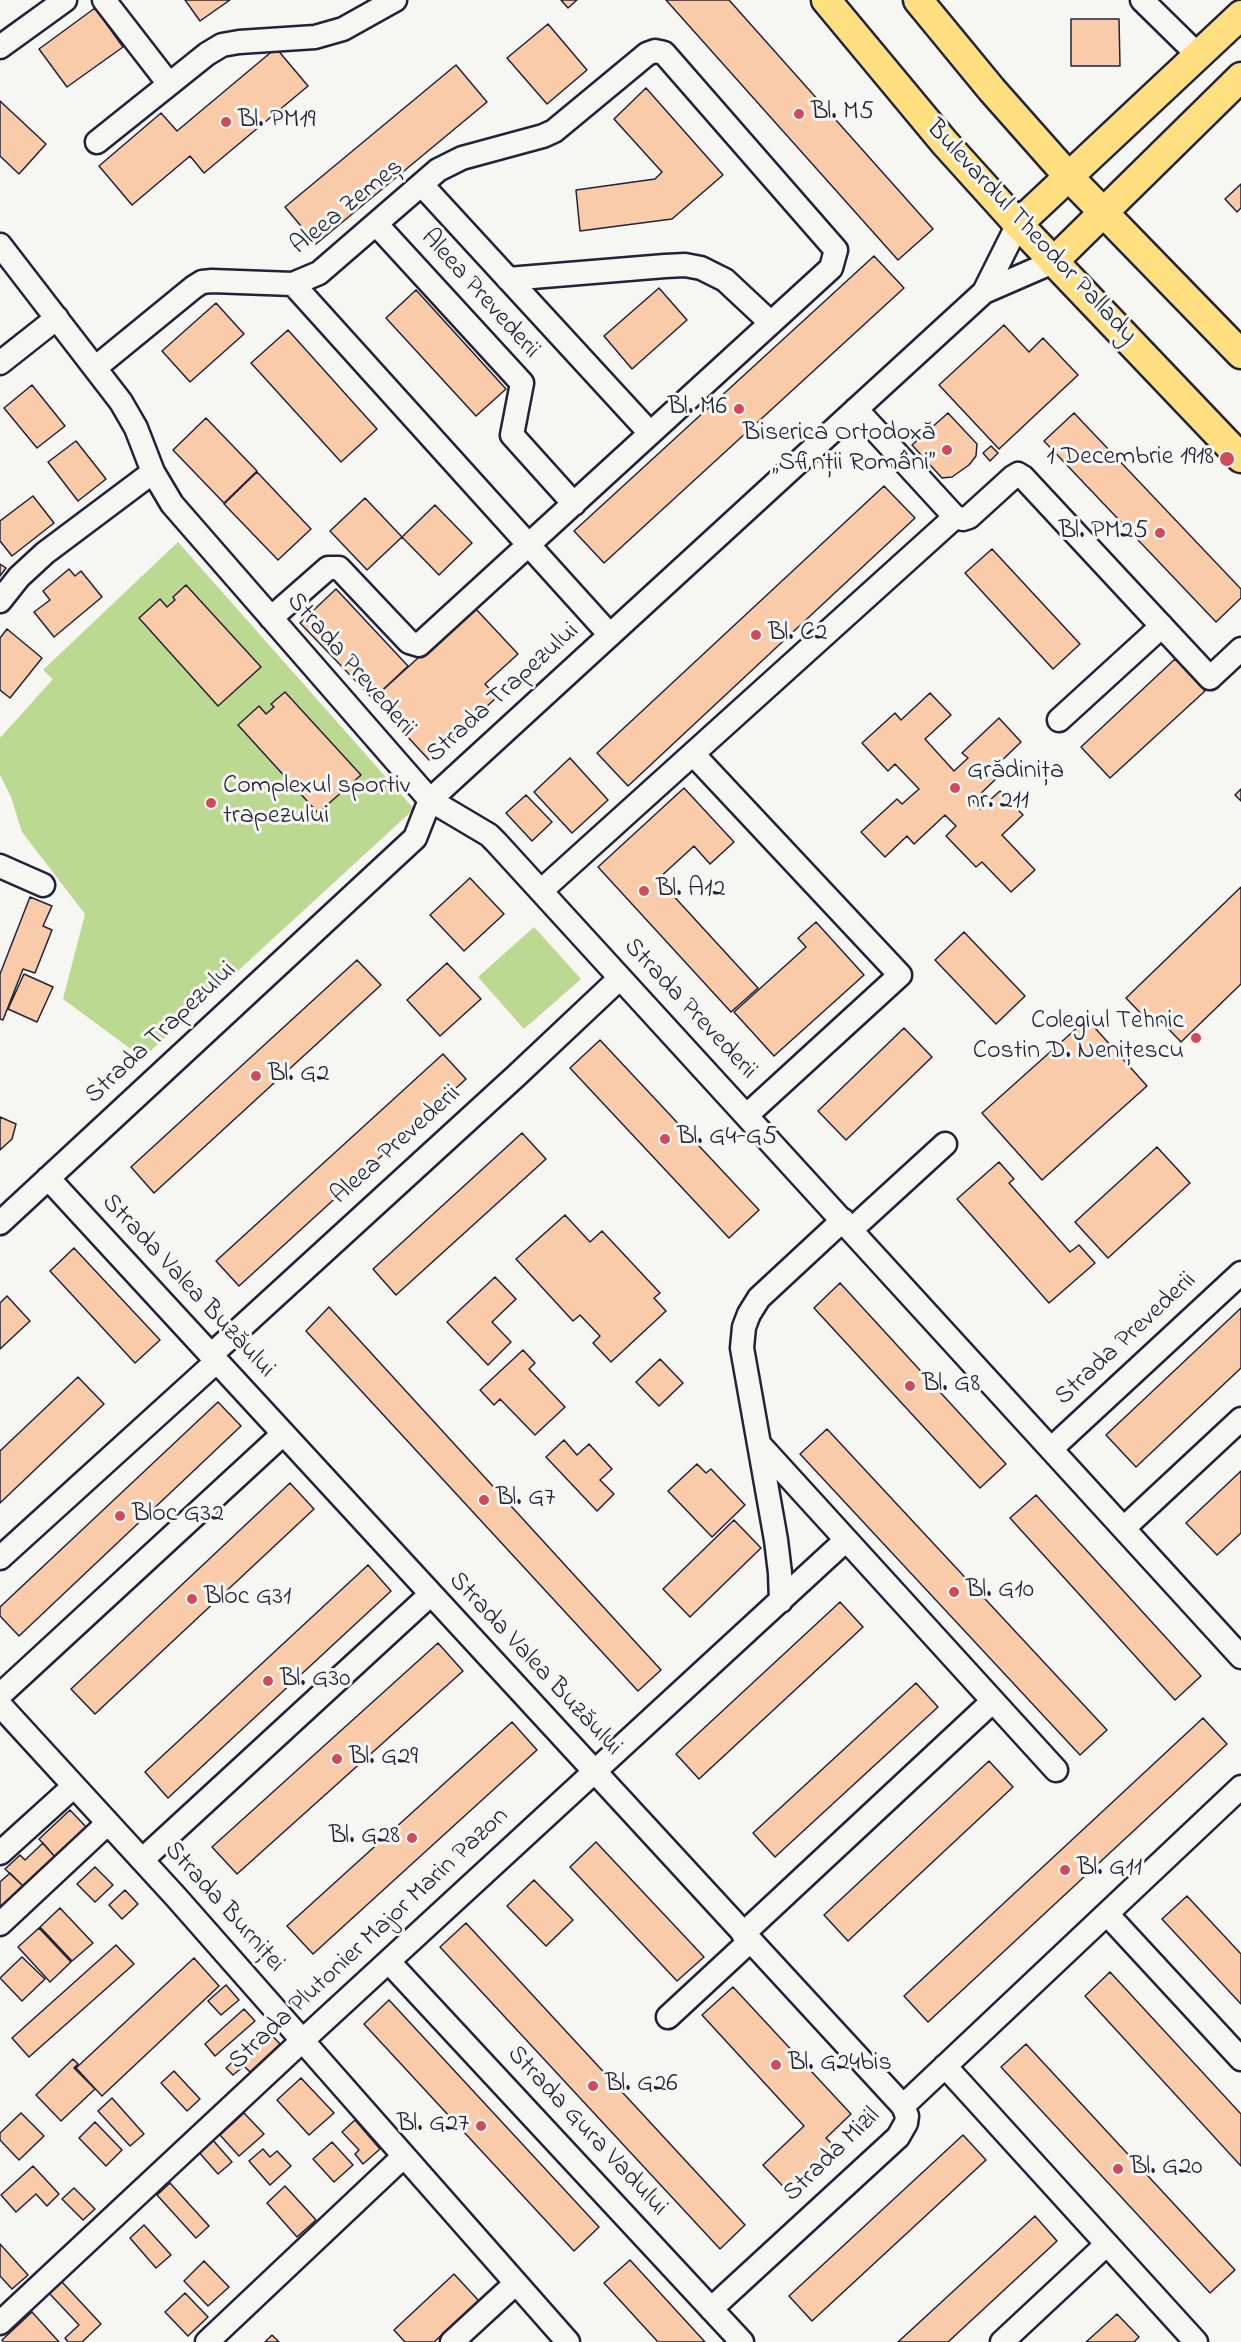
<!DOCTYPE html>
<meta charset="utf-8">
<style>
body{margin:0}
canvas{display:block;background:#f6f6f2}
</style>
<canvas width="1241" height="2342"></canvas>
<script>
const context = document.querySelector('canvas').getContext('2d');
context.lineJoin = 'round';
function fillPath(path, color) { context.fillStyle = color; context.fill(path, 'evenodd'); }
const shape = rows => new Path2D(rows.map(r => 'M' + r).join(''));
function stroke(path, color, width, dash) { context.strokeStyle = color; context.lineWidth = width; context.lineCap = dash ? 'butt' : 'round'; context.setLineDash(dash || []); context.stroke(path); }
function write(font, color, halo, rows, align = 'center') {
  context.font = font + ' "Indie Flower",sans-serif'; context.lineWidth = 6; context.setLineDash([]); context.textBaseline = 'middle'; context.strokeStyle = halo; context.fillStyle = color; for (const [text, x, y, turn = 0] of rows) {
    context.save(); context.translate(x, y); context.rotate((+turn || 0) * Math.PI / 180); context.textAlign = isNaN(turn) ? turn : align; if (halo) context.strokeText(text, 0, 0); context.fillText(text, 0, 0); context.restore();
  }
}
fillPath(shape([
 [178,542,414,809,143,1058,63,999,85,914,22,832,11,797,0,775,0,738,53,679,43,670],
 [534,927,581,979,524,1029,478,977]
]), '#bbd991');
const building = shape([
 [185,0,230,0,200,21,185,0],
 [561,0,577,0,568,8,561,0],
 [666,0,729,0,933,229,898,260,666,0],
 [95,8,123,47,67,87,39,49,95,8],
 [1071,19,1119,19,1120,66,1071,66,1071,19],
 [548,24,587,70,547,104,507,58,548,24],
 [276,48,308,86,204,173,190,156,132,205,99,166,161,113,177,131,276,48],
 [456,65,487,102,316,244,285,207,456,65],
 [646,88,723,175,672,219,580,231,576,190,655,179,662,172,614,119,646,88],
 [0,101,46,144,19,174,0,156,0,101],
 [1241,184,1241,208,1237,212,1225,199,1241,184],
 [874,256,904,288,604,563,574,531,874,256],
 [659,288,687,320,632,369,604,336,659,288],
 [416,290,506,389,476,416,386,318,416,290],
 [216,303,244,334,190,382,162,351,216,303],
 [1004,325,1029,352,1043,338,1078,375,999,449,939,385,1004,325],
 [288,330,377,429,341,462,251,363,288,330],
 [32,385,65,426,37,448,4,408,32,385],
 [948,413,977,444,976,456,969,465,952,477,942,478,912,445,948,413],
 [1074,413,1241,589,1241,598,1216,622,1044,441,1074,413],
 [206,418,257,471,224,503,173,450,206,418],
 [76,441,106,479,78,501,48,462,76,441],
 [991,446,998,453,990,461,983,453,991,446],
 [257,472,311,529,278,560,224,504,257,472],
 [884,486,915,518,628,786,597,753,884,486],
 [33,496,54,523,12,556,0,541,0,521,33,496],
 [365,498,402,537,367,570,330,531,365,498],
 [435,505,472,543,439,575,402,537,435,505],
 [992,549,1080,644,1053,669,965,573,992,549],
 [0,564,6,568,0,576,0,564],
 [69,569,75,576,81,571,102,597,54,637,34,612,50,600,43,591,69,569],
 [186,585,261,667,218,706,139,618,160,599,167,607,175,600,173,597,186,585],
 [336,589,408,666,373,699,300,623,336,589],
 [474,607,518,654,485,684,497,697,429,760,373,699,474,607],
 [7,629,42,658,10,698,0,690,0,638,7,629],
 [1175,659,1205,691,1110,778,1081,747,1175,659],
 [285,692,361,775,318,813,238,725,259,706,266,714,274,707,271,704,285,692],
 [930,693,951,715,925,739,954,771,968,758,962,753,999,718,1021,742,992,770,999,776,973,801,980,809,1000,791,1023,815,1002,835,1035,870,1011,892,982,862,976,867,946,836,956,826,945,815,914,844,907,836,885,857,861,832,897,799,902,804,919,789,895,764,888,771,862,743,895,713,901,720,930,693],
 [570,758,608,800,572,833,534,792,570,758],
 [684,788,734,842,710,864,694,846,658,879,758,988,731,1012,598,867,684,788],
 [1241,789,1241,801,1235,795,1241,789],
 [526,795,552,822,532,841,506,813,526,795],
 [470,878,504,914,464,951,430,915,470,878],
 [1241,887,1241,984,1181,1042,1159,1019,1152,1025,1126,998,1241,887],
 [30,897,52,906,43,926,52,930,35,973,23,969,3,1020,0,1019,0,974,30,897],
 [816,922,864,975,774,1056,734,1012,806,947,798,938,816,922],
 [964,932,1025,996,996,1024,935,960,964,932],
 [357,960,381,985,154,1193,131,1167,357,960],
 [447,963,481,999,440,1036,407,1000,447,963],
 [24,974,53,987,37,1022,8,1009,24,974],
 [1087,1019,1147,1086,1042,1180,982,1113,1087,1019],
 [904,1028,932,1057,846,1140,818,1111,904,1028],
 [600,1040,759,1210,729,1238,570,1068,600,1040],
 [443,1054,466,1079,239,1286,216,1261,443,1054],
 [0,1117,16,1124,12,1139,0,1150,0,1117],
 [522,1133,546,1159,396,1295,373,1269,522,1133],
 [1157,1147,1190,1183,1108,1258,1075,1222,1157,1147],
 [999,1162,1014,1179,1009,1183,1070,1252,1079,1245,1095,1263,1049,1303,957,1199,999,1162],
 [565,1215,590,1242,602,1231,660,1293,654,1298,666,1311,611,1362,593,1343,600,1336,580,1315,573,1321,516,1259,565,1215],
 [74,1248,160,1340,135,1363,50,1271,74,1248],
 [495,1277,516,1299,492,1322,511,1342,488,1365,447,1322,495,1277],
 [840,1283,1006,1464,980,1488,814,1308,840,1283],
 [7,1296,30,1321,0,1349,0,1303,7,1296],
 [329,1307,661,1670,638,1691,306,1331,329,1307],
 [1241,1308,1241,1368,1136,1467,1106,1435,1241,1308],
 [523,1350,535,1363,529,1369,565,1407,535,1435,500,1399,494,1405,480,1390,523,1350],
 [660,1359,683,1383,659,1406,636,1382,660,1359],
 [78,1377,104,1404,0,1503,0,1451,78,1377],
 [218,1402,241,1426,19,1636,0,1616,0,1607,218,1402],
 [827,1429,1107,1730,1080,1755,800,1454,827,1429],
 [564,1440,577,1455,589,1444,612,1469,600,1480,614,1494,597,1511,546,1457,564,1440],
 [697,1464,706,1473,711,1469,745,1505,712,1537,668,1491,697,1464],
 [1241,1471,1241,1533,1217,1555,1186,1523,1241,1471],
 [290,1483,314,1509,95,1714,71,1689,290,1483],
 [1036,1495,1201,1676,1175,1700,1010,1518,1036,1495],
 [734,1520,761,1548,690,1617,663,1589,734,1520],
 [368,1565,391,1591,168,1798,145,1772,368,1565],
 [840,1602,863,1627,699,1779,676,1754,840,1602],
 [438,1643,463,1671,237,1874,212,1847,438,1643],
 [916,1683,938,1707,775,1857,753,1833,916,1683],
 [1203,1718,1227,1744,928,2022,904,1996,1203,1718],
 [512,1722,537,1750,313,1954,287,1926,512,1722],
 [989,1761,1013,1787,848,1941,824,1915,989,1761],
 [70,1810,87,1828,55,1857,39,1839,70,1810],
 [596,1842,704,1957,677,1981,570,1867,596,1842],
 [43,1843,55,1857,24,1887,5,1869,20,1855,25,1860,43,1843],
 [95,1867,113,1885,95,1902,77,1884,95,1867],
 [10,1873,24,1887,2,1907,0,1905,0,1882,10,1873],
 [534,1880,573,1920,546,1946,507,1906,534,1880],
 [125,1890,138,1904,122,1919,109,1905,125,1890],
 [1187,1896,1241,1954,1241,2004,1162,1919,1187,1896],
 [60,1908,93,1943,72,1961,40,1927,60,1908],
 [466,1923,745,2225,720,2249,440,1947,466,1923],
 [39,1928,71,1962,50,1982,18,1947,39,1928],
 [116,1945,134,1964,29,2057,12,2038,116,1945],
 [22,1957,45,1979,22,2001,0,1978,22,1957],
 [194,1958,219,1986,102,2096,76,2068,194,1958],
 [1110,1972,1241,2114,1241,2166,1085,1996,1110,1972],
 [226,1985,239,2000,221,2015,208,2001,226,1985],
 [733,1987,851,2114,826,2138,841,2153,793,2197,763,2165,804,2126,702,2015,733,1987],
 [389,2000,599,2227,574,2251,364,2024,389,2000],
 [244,2009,255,2021,215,2056,205,2044,244,2009],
 [267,2030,280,2044,250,2072,244,2066,233,2075,226,2068,267,2030],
 [1026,2044,1235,2270,1210,2293,1001,2067,1026,2044],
 [73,2059,78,2064,74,2068,95,2089,61,2121,36,2095,73,2059],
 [174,2071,200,2099,187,2111,161,2083,174,2071],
 [301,2078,334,2113,309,2135,277,2100,301,2078],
 [112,2098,144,2134,130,2146,98,2111,112,2098],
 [21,2113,44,2136,19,2160,0,2140,0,2133,21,2113],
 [244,2113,264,2134,239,2156,220,2135,244,2113],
 [355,2120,380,2149,363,2164,355,2154,359,2150,342,2132,355,2120],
 [95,2122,122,2150,106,2166,79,2138,95,2122],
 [963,2135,986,2160,812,2321,789,2296,963,2135],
 [211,2138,232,2162,218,2174,197,2150,211,2138],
 [332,2142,353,2165,334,2182,313,2159,332,2142],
 [263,2149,270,2157,277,2151,291,2166,270,2185,249,2161,263,2149],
 [33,2166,59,2194,47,2206,36,2194,16,2212,1,2195,33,2166],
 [170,2183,209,2226,196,2238,157,2195,170,2183],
 [285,2186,316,2220,297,2237,267,2203,285,2186],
 [74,2188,95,2209,83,2220,62,2199,74,2188],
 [1035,2216,1057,2241,948,2342,898,2342,1035,2216],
 [144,2225,171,2255,156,2268,130,2238,144,2225],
 [0,2244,28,2275,12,2289,0,2276,0,2244],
 [630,2260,705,2342,658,2342,604,2283,630,2260],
 [204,2261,229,2287,208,2306,184,2281,204,2261],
 [454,2274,479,2301,434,2342,405,2342,394,2330,454,2274],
 [62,2282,101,2324,82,2342,68,2342,65,2338,79,2325,49,2293,62,2282],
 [185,2293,208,2317,188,2336,165,2312,185,2293],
 [32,2312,59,2342,4,2342,2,2340,32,2312],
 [1117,2314,1139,2337,1134,2342,1086,2342,1117,2314],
 [272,2335,279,2342,265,2342,272,2335]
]);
fillPath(building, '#f9cba8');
stroke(building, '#22223b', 1.5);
const minor = shape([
 [104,0,169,84],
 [1142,0,1198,55],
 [0,47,65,0],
 [97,142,207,54,222,45,239,42,315,37,343,29,395,0],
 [422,185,650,433],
 [377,225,522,383,512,435,574,504],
 [0,245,121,402,136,428,153,472,172,504,430,800,489,835,496,842,1241,1657],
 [508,279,665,266,685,265,701,268,725,280,771,323],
 [293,284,610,635],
 [984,292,1018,224],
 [0,363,57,318],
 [95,368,194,287,202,282,212,281,293,284,319,273,438,170,462,158,543,136,554,131,647,54,655,51,664,53,836,250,831,268,419,645,409,642,339,568,328,568,271,618],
 [856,409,955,517,963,519,969,517,1013,477,1018,474,1023,477,1210,678,1241,649],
 [0,601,19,577,45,553,153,472],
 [1059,720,1162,626],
 [693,754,900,975,747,1115],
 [0,866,43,885],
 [542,890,955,517],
 [48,1178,903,2106,907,2116,906,2123,898,2137,711,2309],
 [0,1223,415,838,430,800,984,292,1053,262],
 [851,1230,945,1144],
 [211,1355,516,1076,620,978],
 [759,1444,1056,1770],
 [1051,1449,1241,1273],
 [1124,1528,1241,1419],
 [0,1558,217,1361],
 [781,1601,780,1573,776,1540,742,1348,744,1327,749,1314,759,1298,843,1220],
 [0,1695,283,1434],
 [0,1705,176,1897,568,2342],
 [0,1853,74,1786],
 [142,1860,431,1594],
 [1107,1914,1241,2059],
 [0,1924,108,1823],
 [743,1934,993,1701],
 [389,1962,742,2342],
 [668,2017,750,1941],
 [945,2066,1196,2342],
 [903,2106,1241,1787],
 [0,2323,303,2040,846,1540],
 [207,2342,404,2156],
 [452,2342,516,2283],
 [1002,2342,1107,2244]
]);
const major = shape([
 [826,0,944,142,1018,224,1241,458],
 [918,0,992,90,1069,177,1241,354],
 [1018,224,1241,15],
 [1053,262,1241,77]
]);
stroke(minor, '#22223b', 27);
stroke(major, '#22223b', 33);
stroke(minor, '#f6f6f2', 22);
stroke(major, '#ffdf80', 28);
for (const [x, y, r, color] of [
 [799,114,6,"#d1495b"],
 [226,122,6,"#d1495b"],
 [739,409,6,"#d1495b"],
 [947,450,6,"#d1495b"],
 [1227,459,8,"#d1495b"],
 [1160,533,6,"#d1495b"],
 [756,635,6,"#d1495b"],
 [955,788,6,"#d1495b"],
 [211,803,6,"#d1495b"],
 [644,891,6,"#d1495b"],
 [1196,1038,6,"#d1495b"],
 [256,1076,6,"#d1495b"],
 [665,1139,6,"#d1495b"],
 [910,1386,6,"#d1495b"],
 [484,1500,6,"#d1495b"],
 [120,1516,6,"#d1495b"],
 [954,1592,6,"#d1495b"],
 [192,1599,6,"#d1495b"],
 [268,1681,6,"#d1495b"],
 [337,1759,6,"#d1495b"],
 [412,1838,6,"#d1495b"],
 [1065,1870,6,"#d1495b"],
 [776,2065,6,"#d1495b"],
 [593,2086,6,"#d1495b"],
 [481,2126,6,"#d1495b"],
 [1118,2169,6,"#d1495b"]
]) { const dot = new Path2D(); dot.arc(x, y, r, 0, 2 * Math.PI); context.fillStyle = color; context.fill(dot); stroke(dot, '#f6f6f2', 2); }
write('26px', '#22223b', '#f6f6f2', [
 ["Bl. M5",811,114],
 ["Bl. PM19",238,122],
 ["Bl. M6",727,409,"right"],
 ["Biserica Ortodoxă",935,435,"right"],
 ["„Sfinții Români”",935,465,"right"],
 ["1 Decembrie 1918",1214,459,"right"],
 ["Bl. PM25",1148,533,"right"],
 ["Bl. C2",768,635],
 ["Grădinița",967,773],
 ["nr. 211",967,803],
 ["Complexul sportiv",223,788],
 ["trapezului",223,818],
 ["Bl. A12",656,891],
 ["Colegiul Tehnic",1184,1023,"right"],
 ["Costin D. Nenițescu",1184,1053,"right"],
 ["Bl. G2",268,1076],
 ["Bl. G4-G5",677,1139],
 ["Bl. G8",922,1386],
 ["Bl. G7",496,1500],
 ["Bloc G32",132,1516],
 ["Bl. G10",966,1592],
 ["Bloc G31",204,1599],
 ["Bl. G30",280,1681],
 ["Bl. G29",349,1759],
 ["Bl. G28",400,1838,"right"],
 ["Bl. G11",1077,1870],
 ["Bl. G24bis",788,2065],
 ["Bl. G26",605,2086],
 ["Bl. G27",469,2126,"right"],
 ["Bl. G20",1130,2169]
], 'left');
write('26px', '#22223b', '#f6f6f2', [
 ["Aleea Zemeș",348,208,-39],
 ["Bulevardul Theodor Pallady",1030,233,47],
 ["Aleea Prevederii",479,295,48],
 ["Strada Prevederii",350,666,49],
 ["Strada Trapezului",504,694,-42],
 ["Strada Prevederii",689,1010,47],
 ["Strada Trapezului",162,1034,-43],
 ["Aleea Prevederii",397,1146,-42],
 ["Strada Valea Buzăului",187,1287,47],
 ["Strada Prevederii",1127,1340,-43],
 ["Strada Valea Buzăului",534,1665,47],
 ["Strada Burniței",223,1908,48],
 ["Strada Plutonier Major Marin Pazon",370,1940,-43],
 ["Strada Gura Vadului",586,2132,47],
 ["Strada Mizil",833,2156,-44]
]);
</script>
